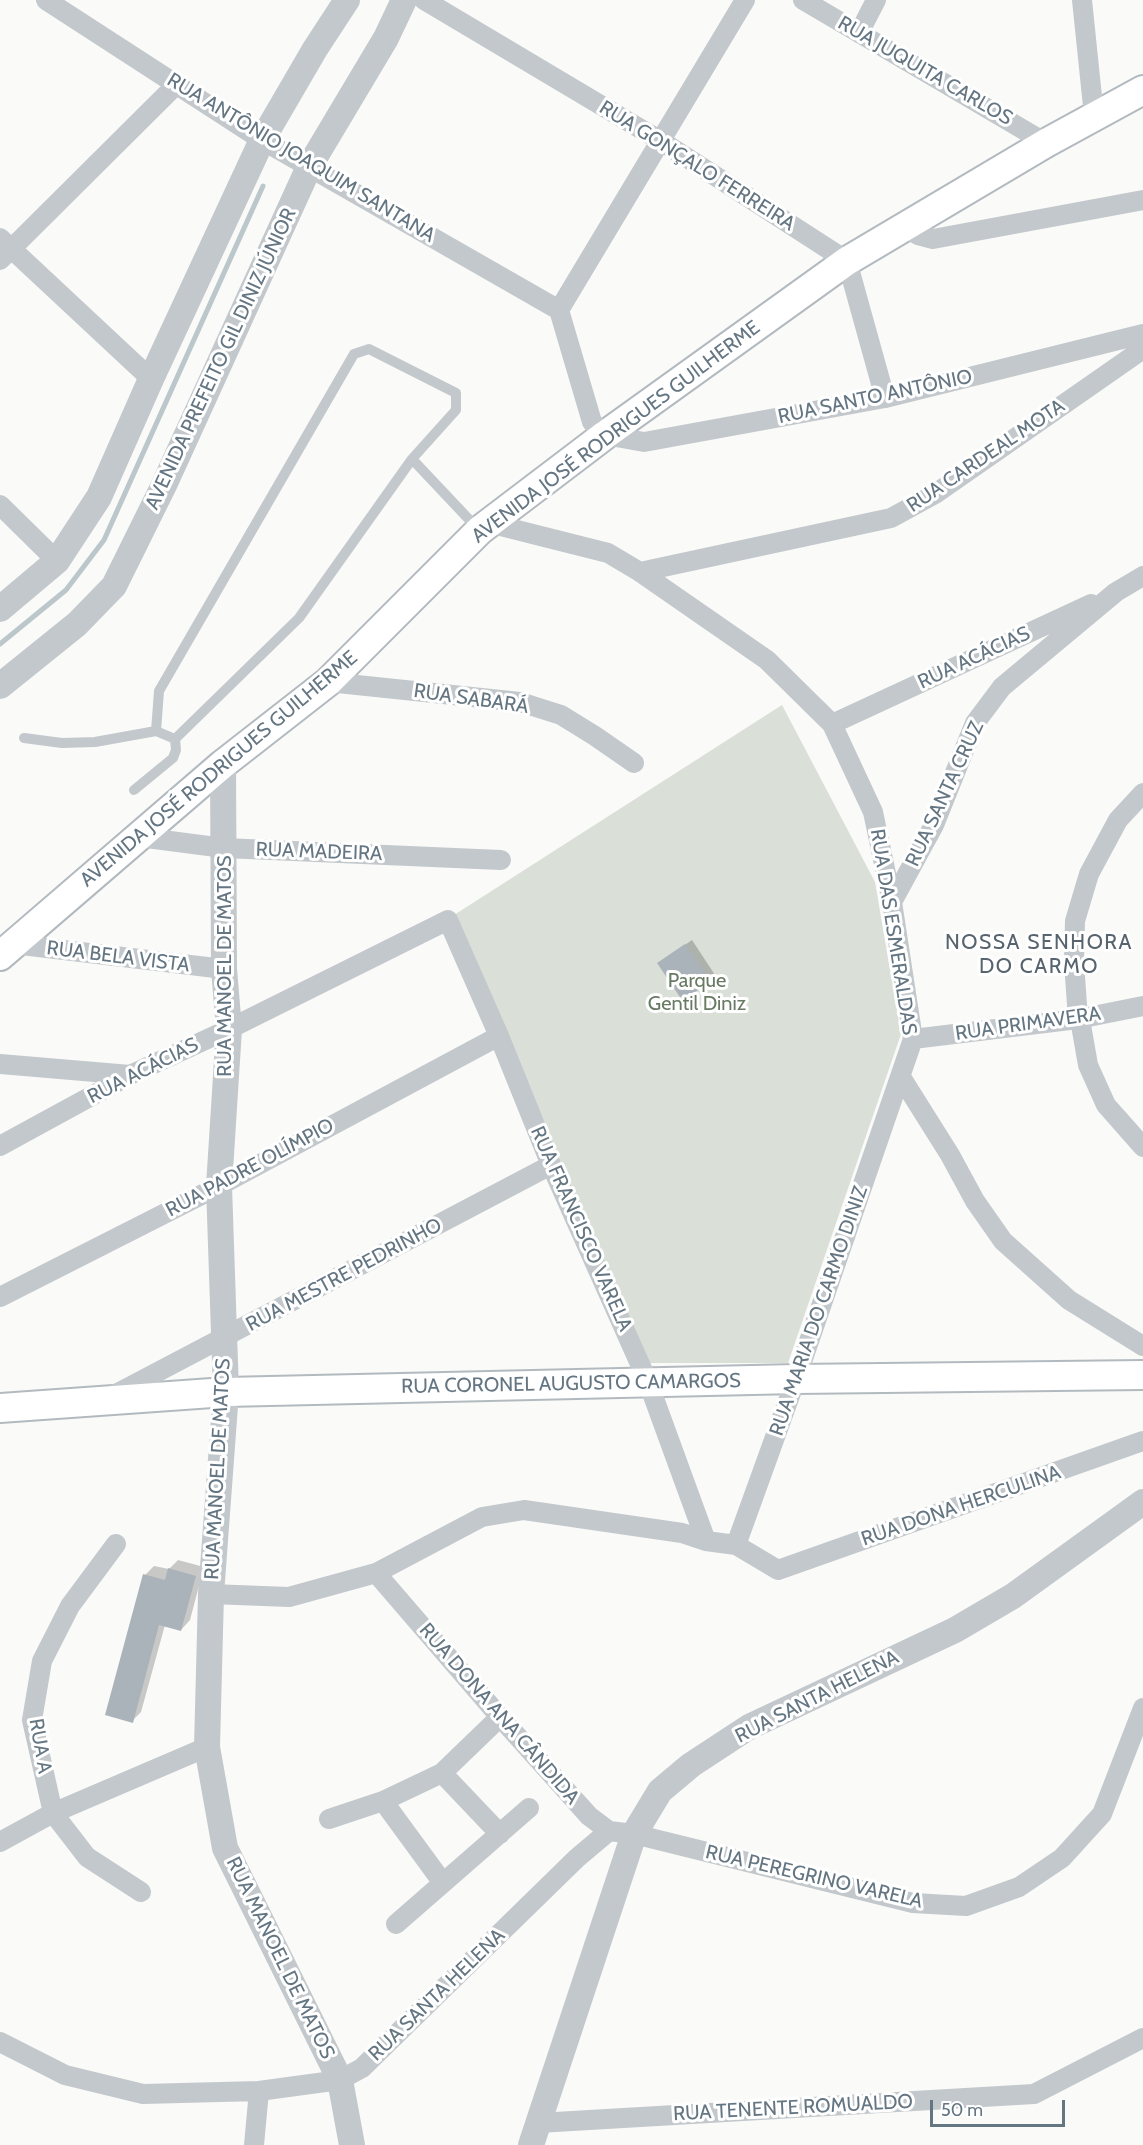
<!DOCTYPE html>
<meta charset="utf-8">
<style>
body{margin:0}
#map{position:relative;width:1143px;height:2145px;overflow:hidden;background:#fafaf8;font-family:Cabin,sans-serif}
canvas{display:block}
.scale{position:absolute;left:930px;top:2100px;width:135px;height:27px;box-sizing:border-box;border:3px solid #657683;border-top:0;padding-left:8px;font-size:18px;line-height:21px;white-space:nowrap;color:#657683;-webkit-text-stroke:4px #fff;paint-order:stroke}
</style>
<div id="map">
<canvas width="1143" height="2145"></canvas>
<div class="scale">50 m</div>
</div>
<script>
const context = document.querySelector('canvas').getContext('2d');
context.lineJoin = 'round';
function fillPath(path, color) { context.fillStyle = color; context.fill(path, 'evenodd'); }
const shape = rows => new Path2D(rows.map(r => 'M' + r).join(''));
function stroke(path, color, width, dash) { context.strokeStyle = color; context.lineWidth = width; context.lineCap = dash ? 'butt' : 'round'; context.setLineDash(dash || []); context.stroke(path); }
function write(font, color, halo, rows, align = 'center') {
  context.font = font + ' Cabin,sans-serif'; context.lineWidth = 6; context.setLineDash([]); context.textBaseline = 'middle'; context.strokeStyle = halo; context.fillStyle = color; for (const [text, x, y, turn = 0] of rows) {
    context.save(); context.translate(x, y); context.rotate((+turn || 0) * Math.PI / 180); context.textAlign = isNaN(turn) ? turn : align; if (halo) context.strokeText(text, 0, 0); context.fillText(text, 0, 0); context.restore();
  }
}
fillPath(shape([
 [782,705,875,882,901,1034,788,1363,645,1363,454,915]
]), '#dadfd7');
fillPath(shape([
 [692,940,715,975,710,981,659,963],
 [178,1560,204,1567,190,1620,181,1630,165,1625,141,1712,132,1721,145,1575,154,1566,169,1569]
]), '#0003');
stroke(shape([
 [0,644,66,590,104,540,263,186]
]), '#bbc7cb', 5);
fillPath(shape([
 [685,944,711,982,682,1000,657,963],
 [168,1568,196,1576,181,1631,159,1625,133,1723,105,1715,143,1574,165,1580]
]), '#aab3b9');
const secondary = shape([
 [0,956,223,764,328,682,480,530,605,435,847,261,1046,143,1143,90],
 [0,1408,226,1392,796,1379,1143,1375]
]);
stroke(secondary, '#b3babf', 32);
stroke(shape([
 [412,459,456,410,456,393,369,349,354,354,159,691,156,731,175,739,299,618,412,459,479,530],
 [24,738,62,743,95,742,156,731],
 [134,790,173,758,176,750,175,739]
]), '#c3c8cc', 10);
stroke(shape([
 [46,0,262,140,559,310],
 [424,0,661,141,847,261,885,398],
 [745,0,559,310,592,422,605,435,644,442,885,398,1143,334],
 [803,0,1046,143],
 [1082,0,1094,116],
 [859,33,876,0],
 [905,226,918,235,933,239,1143,200],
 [0,238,151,379],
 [0,260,176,85],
 [0,505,57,561],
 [489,523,608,553,640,572,767,660,832,724,873,812,892,902,913,1039,796,1379,736,1545],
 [640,572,891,518,935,494,1143,349],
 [328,682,520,702,561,715,595,736,634,763],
 [832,724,1091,604],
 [1143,793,1118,820,1089,874,1075,921,1074,962,1078,1019,1081,1025,1088,1065,1106,1105,1143,1147],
 [139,837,224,848,501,860],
 [892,902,934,825,975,723,1002,687,1116,592,1143,576],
 [13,944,224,969],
 [913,1039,1078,1019,1143,1006],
 [0,1064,130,1075],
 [901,1077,950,1155,975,1201,1003,1241,1069,1300,1143,1346],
 [0,1146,130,1075,229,1029,448,920,499,1036,551,1165,648,1382,706,1541],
 [0,1297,219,1186,499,1036],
 [112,1396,551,1165],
 [116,1544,70,1606,42,1661,32,1720,53,1813,87,1857,141,1892],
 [376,1573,500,1717,589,1816,609,1831,634,1834,913,1903,966,1906,1019,1887,1062,1858,1102,1814,1143,1708],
 [211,1594,289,1597,376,1573,482,1517,524,1510,682,1533,706,1541,736,1545,778,1570,1143,1441],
 [442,1773,500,1834],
 [383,1801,443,1883],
 [329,1819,383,1801,442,1773,500,1717],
 [0,1842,53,1813,207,1747],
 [396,1924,529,1808],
 [0,2042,65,2075,143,2094,259,2091,340,2080,362,2068,577,1858,609,1831],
 [538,2123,1034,2094,1143,2038],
 [254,2145,259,2091]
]), '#c3c8cc', 20);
stroke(shape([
 [0,609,57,561,99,497,151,379,262,140,315,49,347,0],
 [0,686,77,624,114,586,164,485,309,167,386,38,404,0],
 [223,764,224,969,229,1029,219,1186,226,1392,211,1594,207,1747,225,1848,340,2080,352,2145],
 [531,2145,634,1834,660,1791,691,1765,749,1727,955,1630,1013,1596,1143,1502]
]), '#c3c8cc', 26);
stroke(secondary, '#fff', 28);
write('20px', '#657683', '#fff', [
 ["RUA JUQUITA CARLOS",925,71,30],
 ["RUA ANTÔNIO JOAQUIM SANTANA",301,158,31],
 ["RUA GONÇALO FERREIRA",697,166,32],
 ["AVENIDA PREFEITO GIL DINIZ JÚNIOR",221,359,-65],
 ["RUA SANTO ANTÔNIO",875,397,-12],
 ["AVENIDA JOSÉ RODRIGUES GUILHERME",616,432,-37],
 ["RUA CARDEAL MOTA",986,456,-34],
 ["RUA ACÁCIAS",974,658,-25],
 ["RUA SABARÁ",471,699,8],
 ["AVENIDA JOSÉ RODRIGUES GUILHERME",219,769,-40],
 ["RUA SANTA CRUZ",945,794,-65],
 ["RUA MADEIRA",319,852,2],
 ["RUA DAS ESMERALDAS",893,932,81],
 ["RUA BELA VISTA",118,957,7],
 ["RUA MANOEL DE MATOS",225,966,-90],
 ["RUA PRIMAVERA",1028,1024,-8],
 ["RUA ACÁCIAS",143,1071,-27],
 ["RUA PADRE OLÍMPIO",250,1168,-28],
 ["RUA FRANCISCO VARELA",581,1229,66],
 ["RUA MESTRE PEDRINHO",344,1275,-28],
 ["RUA MARIA DO CARMO DINIZ",819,1311,-71],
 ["RUA CORONEL AUGUSTO CAMARGOS",571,1384,-1],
 ["RUA MANOEL DE MATOS",218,1469,-87],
 ["RUA DONA HERCULINA",961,1506,-19],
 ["RUA SANTA HELENA",817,1697,-27],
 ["RUA DONA ANA CÂNDIDA",499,1714,49],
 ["RUA A",40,1746,80],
 ["RUA PEREGRINO VARELA",814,1877,13],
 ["RUA MANOEL DE MATOS",280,1958,64],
 ["RUA SANTA HELENA",437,1995,-44],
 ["RUA TENENTE ROMUALDO",793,2108,-3]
]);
write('20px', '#687a64', '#fff', [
 ["Parque",697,981],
 ["Gentil Diniz",697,1004]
]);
context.letterSpacing = '1.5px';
write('21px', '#57646e', '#fff', [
 ["NOSSA SENHORA",1039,943],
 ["DO CARMO",1039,967]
]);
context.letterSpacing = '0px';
</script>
